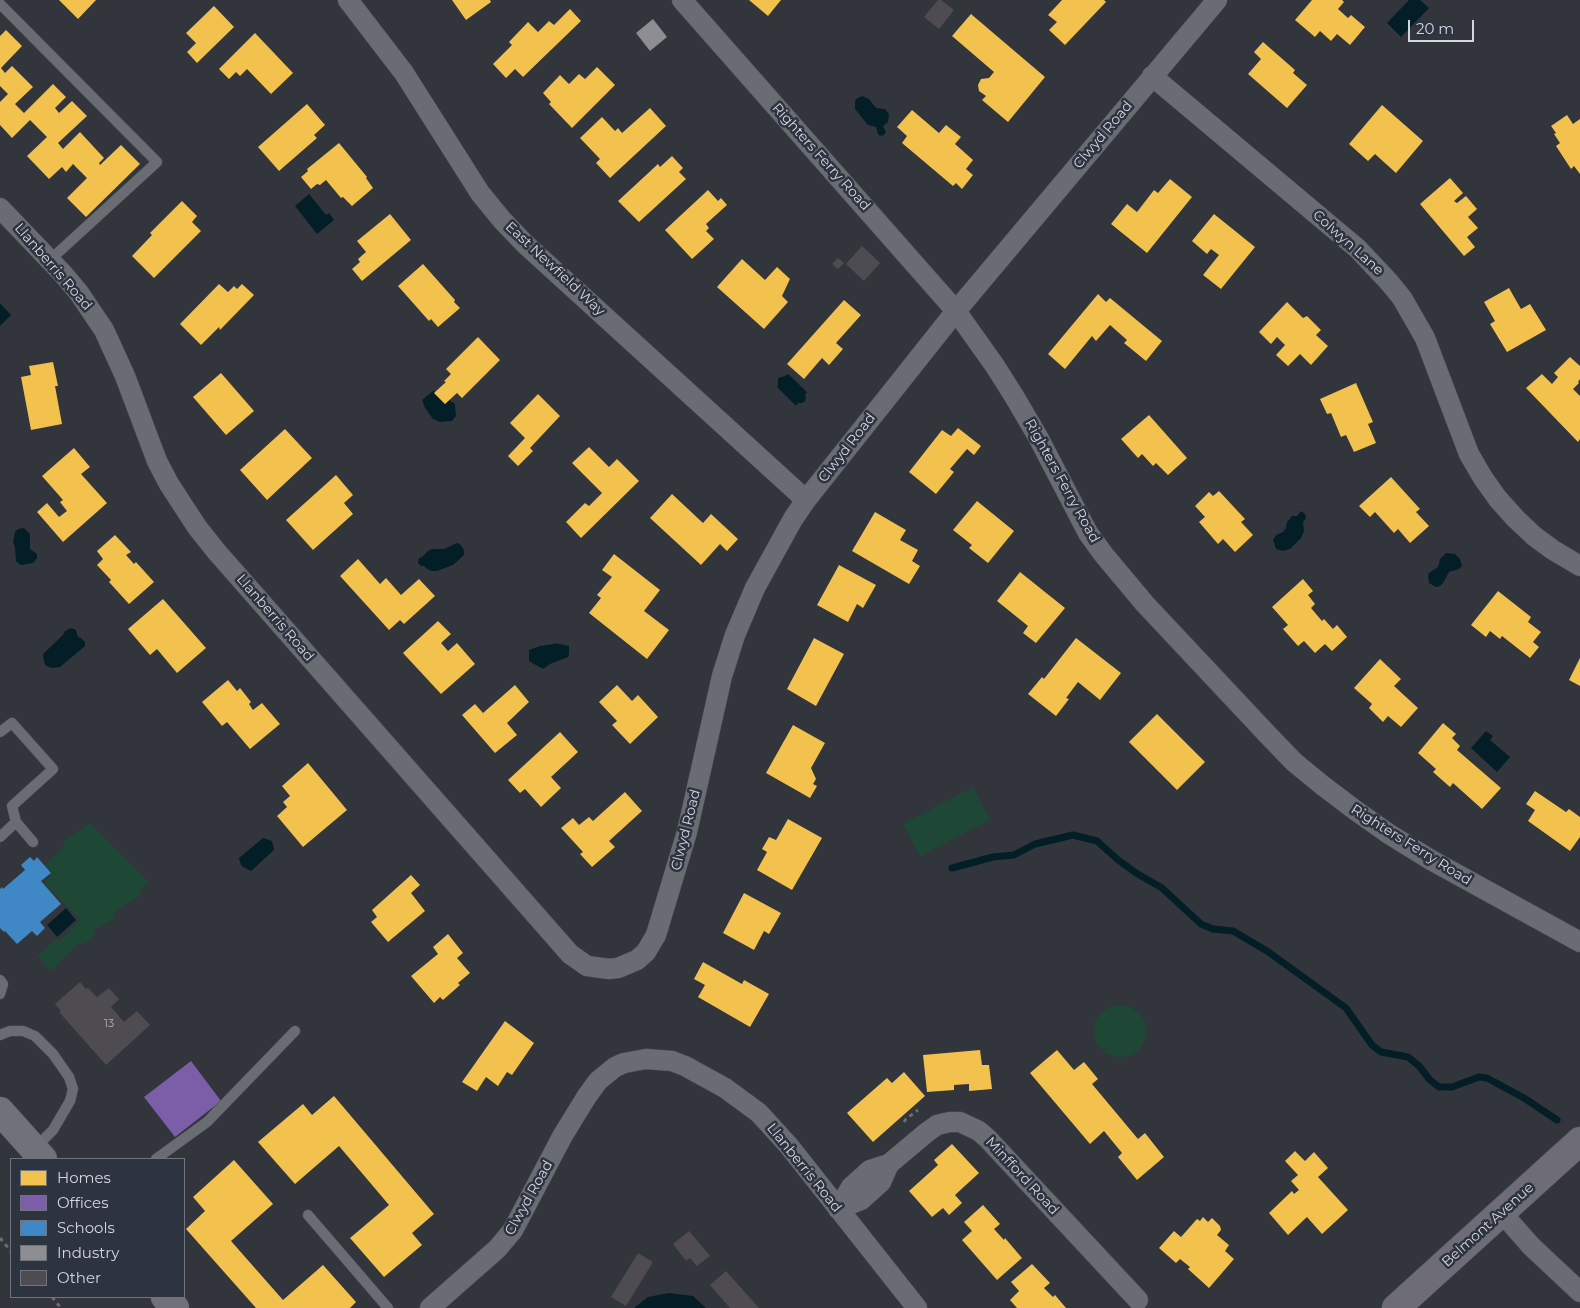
<!DOCTYPE html>
<style>
body{margin:0}
#map{position:relative;width:1580px;height:1308px;overflow:hidden;background:#32353c;font-family:Montserrat,sans-serif}
canvas{display:block}
.legend{position:absolute;left:10px;top:1158px;width:175px;height:140px;box-sizing:border-box;background:#2e3340;border:1px solid #707480;margin:0;padding:6px 9px;list-style:none;font-size:15px;color:#d2d6df}
.legend li{display:flex;align-items:center;gap:10px;height:25px}
.legend b{width:25px;border:1px solid #707480}
.scale{position:absolute;left:1408px;top:20px;width:66px;height:22px;box-sizing:border-box;border:2px solid #d2d6df;border-top:0;padding-left:6px;font-size:15px;line-height:18px;white-space:nowrap;color:#d2d6df;-webkit-text-stroke:4px #2e3340;paint-order:stroke}
</style>
<div id="map">
<canvas width="1580" height="1308"></canvas>
<ul class="legend">
<li><b style="height:14px;background:#f2c14e"></b>Homes</li>
<li><b style="height:14px;background:#7b5ea7"></b>Offices</li>
<li><b style="height:14px;background:#3f88c5"></b>Schools</li>
<li><b style="height:14px;background:#8d8d92"></b>Industry</li>
<li><b style="height:14px;background:#4e4c50"></b>Other</li>
</ul>
<div class="scale">20 m</div>
</div>
<script>
const context = document.querySelector('canvas').getContext('2d');
context.lineJoin = 'round';
function fillPath(path, color) { context.fillStyle = color; context.fill(path, 'evenodd'); }
const shape = rows => new Path2D(rows.map(r => 'M' + r).join(''));
function stroke(path, color, width, dash) { context.strokeStyle = color; context.lineWidth = width; context.lineCap = dash ? 'butt' : 'round'; context.setLineDash(dash || []); context.stroke(path); }
function write(font, color, halo, rows, align = 'center') {
  context.font = font + ' Montserrat,sans-serif'; context.lineWidth = 5; context.setLineDash([]); context.textBaseline = 'middle'; context.strokeStyle = halo; context.fillStyle = color; for (const [text, x, y, turn = 0] of rows) {
    context.save(); context.translate(x, y); context.rotate((+turn || 0) * Math.PI / 180); context.textAlign = isNaN(turn) ? turn : align; if (halo) context.strokeText(text, 0, 0); context.fillText(text, 0, 0); context.restore();
  }
}
fillPath(shape([
 [973,787,990,820,920,856,903,824],
 [90,823,149,883,139,891,139,895,133,901,127,903,114,912,116,918,98,927,92,932,95,935,83,945,80,943,51,971,37,956,56,939,59,942,80,920,44,883,51,876,43,867,65,846,63,842],
 '1094 1031a26 26 0 1 1 52 0a26 26 0 1 1-52 0Z'
]), '#1f4735');
fillPath(shape([
 [1409,0,1420,0,1429,8,1401,37,1387,23],
 [862,96,869,99,876,108,885,109,889,114,888,122,883,126,886,132,884,135,880,136,878,134,876,127,868,125,855,109,855,102,856,99],
 [309,194,326,215,329,213,334,220,317,234,295,206],
 [0,303,11,315,0,326],
 [788,374,807,392,805,395,806,397,805,401,802,403,798,403,796,406,777,387,778,385,778,378,785,376],
 [433,391,436,392,435,393,445,404,449,400,455,404,456,416,452,421,440,422,433,419,425,408,422,400],
 [1301,511,1305,514,1306,518,1303,522,1304,531,1301,538,1290,549,1283,551,1276,549,1273,540,1276,535,1283,532,1286,528,1287,522,1292,516,1297,516],
 [24,528,30,534,30,549,37,554,37,558,33,563,21,565,16,561,15,547,13,542,15,532,18,529],
 [457,543,460,544,464,550,464,555,453,565,437,571,432,571,427,569,424,566,421,566,418,563,419,558,422,557,428,551,432,549,444,549],
 [1446,553,1455,554,1460,559,1462,566,1459,569,1449,572,1443,583,1440,586,1436,587,1429,583,1428,575,1430,572,1437,568,1439,564,1440,559],
 [71,628,76,630,78,637,81,638,85,642,85,646,60,667,52,668,46,666,44,662,43,654,63,635,65,631],
 [555,643,569,646,569,654,568,657,550,664,543,669,529,661,529,650,540,646,554,644],
 [1486,731,1493,736,1490,740,1510,757,1497,772,1471,748],
 [263,838,272,841,274,850,251,871,243,867,241,865,239,858],
 [66,908,76,920,57,937,47,925],
 [669,1293,693,1296,706,1308,634,1308,648,1297]
]), '#041e27');
fillPath(shape([
 [59,0,96,0,78,19],
 [452,0,490,0,491,2,466,20],
 [749,0,781,0,768,16],
 [1062,0,1104,0,1106,2,1065,45,1049,30,1057,22,1048,15],
 [1312,0,1342,0,1344,2,1338,9,1348,18,1351,15,1365,27,1350,45,1337,34,1331,41,1320,31,1315,37,1295,20],
 [214,6,234,27,197,63,187,52,196,43,186,33],
 [570,9,581,21,523,77,515,69,506,78,493,64,512,45,509,42,528,22,538,32,549,21,554,25],
 [971,14,1045,77,1008,122,982,100,986,96,979,91,978,85,981,79,989,78,994,72,952,36],
 [6,30,22,46,1,68,5,73,12,66,33,87,15,104,24,113,53,84,66,97,55,108,59,113,72,101,87,116,58,143,63,149,80,132,104,158,99,163,100,165,121,145,140,164,86,217,67,198,87,178,73,164,66,172,62,167,49,179,27,156,47,137,30,120,12,138,0,125,0,102,8,94,0,86,0,36],
 [255,33,293,73,271,94,247,69,240,76,236,72,229,79,219,69],
 [1263,42,1295,70,1293,73,1307,85,1287,108,1248,74,1261,59,1254,52],
 [597,67,615,85,572,128,549,104,551,102,543,93,560,75,569,84,579,74,585,79],
 [307,104,325,125,314,135,317,138,279,171,258,147],
 [1382,105,1423,141,1396,173,1375,154,1368,161,1349,144],
 [650,108,666,126,610,178,596,163,600,159,580,138,602,117,615,131,618,128,622,133],
 [912,110,939,133,946,125,961,137,955,144,973,160,966,169,973,175,962,189,956,183,953,186,902,143,907,136,897,127],
 [1567,115,1573,124,1580,119,1580,174,1574,166,1571,169,1556,146,1560,143,1554,134,1556,133,1551,126],
 [339,143,367,177,366,178,373,188,352,206,343,197,341,198,326,180,320,185,317,184,311,189,301,177,308,171,307,169],
 [672,156,683,168,679,172,686,179,639,222,618,201,658,164,660,167],
 [1450,178,1463,193,1454,201,1457,203,1466,196,1477,209,1468,217,1478,228,1467,237,1475,247,1464,256,1420,204],
 [1170,179,1192,197,1147,253,1111,224,1127,204,1137,212,1154,190,1158,193],
 [708,190,718,201,721,198,727,205,706,224,709,228,706,231,714,239,692,259,665,230],
 [182,201,197,216,192,222,201,231,154,278,132,256,152,235,150,233],
 [390,214,411,240,362,281,352,269,360,262,358,259,366,252,357,241],
 [1214,214,1255,247,1221,289,1203,275,1219,255,1211,249,1207,254,1192,241],
 [742,259,765,280,777,267,790,279,782,296,788,302,764,329,717,287],
 [423,264,455,300,454,302,460,308,438,327,431,319,429,321,398,286],
 [219,284,228,292,234,286,237,289,242,284,254,295,220,330,219,327,201,345,180,324],
 [1509,288,1521,309,1530,304,1546,330,1507,352,1490,324,1495,321,1484,302],
 [1098,294,1106,302,1110,298,1162,341,1146,361,1124,343,1127,340,1110,325,1096,341,1092,336,1065,369,1048,354],
 [844,300,861,315,836,343,843,349,829,365,822,358,804,379,787,364],
 [1287,302,1303,318,1307,316,1321,330,1316,335,1328,346,1311,365,1300,354,1288,366,1276,355,1285,345,1277,337,1271,344,1259,332],
 [478,337,500,360,462,398,457,393,445,404,434,393,446,382,444,381,451,374,446,369],
 [1570,357,1580,366,1580,379,1578,382,1579,383,1573,389,1580,396,1580,439,1578,442,1526,388,1542,374,1552,384,1558,377,1554,373],
 [53,362,58,386,55,386,62,424,31,430,21,377,31,375,29,366],
 [221,373,254,411,226,435,193,397],
 [1356,383,1373,422,1368,424,1376,443,1354,452,1346,435,1341,437,1331,413,1327,414,1320,399],
 [538,394,560,416,530,448,533,451,518,466,508,456,525,438,510,423],
 [1149,415,1187,458,1168,475,1156,463,1153,466,1142,454,1138,458,1121,439],
 [958,428,981,446,974,455,967,449,950,469,954,472,936,494,909,472,942,430,951,436],
 [285,429,312,458,267,500,240,470],
 [589,447,609,467,617,459,639,481,581,538,566,522,585,503,589,506,602,493,572,463],
 [74,448,90,467,81,474,107,503,63,542,37,512,47,503,59,517,67,511,60,502,63,500,42,476],
 [336,475,353,495,344,503,353,514,313,550,286,520],
 [1391,477,1420,509,1416,512,1429,526,1410,543,1398,529,1394,533,1375,512,1370,517,1359,506],
 [1219,491,1245,519,1241,522,1253,535,1235,552,1223,539,1218,544,1199,522,1205,517,1195,506,1209,492,1213,496],
 [672,494,703,523,711,514,738,539,727,551,720,544,701,565,650,518],
 [977,501,1014,531,988,563,969,548,972,545,953,530],
 [875,512,906,530,900,540,918,550,912,561,920,566,909,584,852,551],
 [115,535,131,552,126,555,134,564,136,562,154,582,129,604,109,582,111,580,97,565,103,559,97,551],
 [614,554,660,590,644,611,669,630,647,659,589,613,601,598,597,595,612,577,602,570],
 [358,559,380,584,386,578,401,595,419,579,435,596,404,624,400,620,389,630,340,576],
 [839,565,876,585,863,608,857,604,848,622,817,605],
 [1020,572,1065,608,1036,643,1023,633,1028,626,997,601],
 [1303,579,1313,591,1308,595,1315,604,1311,608,1322,621,1324,619,1333,629,1337,625,1347,637,1332,651,1325,644,1315,653,1304,641,1298,646,1283,629,1288,625,1272,607],
 [1498,591,1531,617,1528,622,1541,632,1533,642,1539,647,1530,658,1502,636,1500,639,1490,631,1486,637,1471,625],
 [163,599,206,648,177,673,157,649,150,655,128,629],
 [438,621,451,634,441,643,448,651,457,643,475,664,441,694,403,653],
 [814,638,844,654,816,706,787,689],
 [1076,638,1121,673,1100,700,1078,682,1066,698,1069,699,1056,716,1028,694,1042,677,1044,679],
 [1580,658,1580,686,1569,680],
 [1380,659,1401,679,1394,686,1418,708,1401,727,1388,716,1383,722,1369,708,1372,704,1354,688],
 [228,680,237,691,240,688,251,702,249,704,253,710,262,703,280,724,250,749,227,722,222,726,202,702],
 [515,685,529,702,507,723,517,735,495,753,462,715,475,704,483,713],
 [617,685,632,701,638,695,658,717,630,744,612,725,617,721,599,702],
 [1157,714,1205,762,1177,790,1129,742],
 [1443,723,1456,734,1452,738,1460,746,1457,750,1501,788,1482,809,1453,783,1450,787,1433,772,1436,769,1418,753],
 [793,725,825,743,811,768,816,779,813,784,817,786,810,798,766,773],
 [560,732,578,752,551,777,561,788,541,807,525,789,520,793,508,780],
 [308,763,347,810,303,847,277,816,287,807,283,802,290,796,282,786],
 [1535,791,1566,812,1569,809,1580,817,1580,837,1570,851,1528,821,1535,810,1526,804],
 [625,792,642,811,609,841,615,847,592,867,580,854,583,852,561,828,573,818,579,825,589,817,593,821],
 [788,819,822,838,792,890,757,870,767,852,762,849,769,837,776,840],
 [411,875,420,885,411,893,425,911,388,942,371,922,377,917,372,910],
 [744,893,781,913,769,934,764,931,754,950,723,933],
 [448,934,463,953,457,958,470,973,458,983,460,985,443,1000,440,997,434,1003,411,976,438,954,433,947],
 [703,962,742,984,744,980,769,994,750,1027,698,997,705,985,694,979],
 [505,1021,534,1043,512,1075,507,1072,498,1086,486,1077,477,1091,462,1082],
 [980,1050,982,1065,989,1065,992,1089,969,1091,969,1084,954,1085,954,1090,927,1092,923,1055],
 [1057,1050,1074,1070,1084,1062,1098,1079,1092,1084,1138,1139,1145,1133,1164,1157,1137,1180,1118,1157,1122,1153,1104,1131,1090,1144,1030,1073],
 [904,1072,925,1096,873,1142,847,1113,887,1078,892,1083],
 [334,1096,434,1214,412,1233,422,1245,384,1277,350,1238,389,1205,339,1146,295,1184,258,1142,303,1104,312,1115],
 [952,1144,979,1173,955,1195,962,1203,949,1215,943,1208,932,1217,909,1191,938,1165,934,1160],
 [1295,1151,1305,1161,1314,1152,1328,1168,1318,1177,1348,1210,1322,1234,1307,1217,1288,1235,1269,1213,1292,1191,1294,1194,1299,1190,1291,1181,1298,1175,1285,1161],
 [234,1160,273,1204,231,1241,283,1300,323,1265,356,1302,350,1308,256,1308,186,1229,205,1211,193,1197],
 [983,1205,1000,1224,994,1229,1004,1240,1005,1238,1022,1258,997,1280,962,1240,972,1231,964,1222],
 [1203,1217,1208,1222,1212,1218,1220,1226,1221,1230,1217,1235,1229,1245,1225,1251,1234,1259,1209,1288,1188,1269,1190,1267,1180,1259,1176,1263,1159,1248,1174,1231,1181,1237,1197,1219,1200,1221],
 [1032,1264,1050,1283,1044,1288,1053,1297,1055,1295,1066,1308,1017,1308,1010,1300,1019,1291,1011,1282]
]), '#f2c14e');
fillPath(shape([
 [191,1061,221,1101,175,1137,144,1097]
]), '#7b5ea7');
fillPath(shape([
 [30,857,34,861,37,857,51,873,41,881,61,904,40,922,45,928,37,936,32,931,17,944,5,931,4,932,0,928,0,889,2,887,3,889,25,870,21,865]
]), '#3f88c5');
fillPath(shape([
 [653,19,667,37,650,51,636,33]
]), '#8d8d92');
stroke(shape([
 [952,868,993,857,1014,855,1035,844,1073,835,1097,841,1117,859,1136,873,1162,888,1201,924,1213,929,1233,931,1267,951,1346,1008,1372,1045,1381,1052,1408,1057,1419,1066,1430,1080,1439,1087,1452,1087,1479,1077,1487,1078,1524,1098,1557,1120]
]), '#041e27', 7);
fillPath(shape([
 [938,0,941,0,954,10,939,29,924,17],
 [862,246,880,263,864,281,846,264],
 [838,258,844,263,838,269,832,264],
 [80,982,86,989,88,988,97,997,109,988,119,999,111,1007,124,1022,137,1011,150,1025,106,1065,59,1012,61,1011,55,1004],
 [689,1231,710,1256,697,1266,690,1258,686,1261,673,1244],
 [638,1253,653,1262,626,1306,611,1297],
 [726,1271,759,1308,730,1308,710,1285]
]), '#4e4c50');
const lane = shape([
 [0,4,157,162,50,260],
 [0,732,12,723,53,769,12,806,16,822,0,837],
 [16,822,33,842],
 [0,980,3,984,0,994],
 [0,1035,10,1031,23,1031,35,1036,53,1054,69,1077,73,1089,70,1101,53,1130,35,1148],
 [156,1159,207,1122,295,1031],
 [308,1215,388,1308]
]);
const street = shape([
 [348,0,404,73,480,193,502,220,525,244,806,500],
 [682,0,956,311,995,366,1014,396,1038,437,1088,533,1104,555,1145,604,1268,735,1294,762,1322,785,1355,810,1389,834,1431,860,1580,942],
 [1152,76,1358,249,1389,282,1402,298,1425,338,1469,454,1483,478,1498,499,1515,518,1534,536,1553,550,1580,566],
 [0,208,64,275,79,293,104,330,125,376,157,461,169,484,197,527,216,551,570,954,587,966,609,969,618,968,637,960,646,952,656,935,687,832,722,676,735,635,755,588,793,519,806,500,956,311,1217,0],
 [838,1209,851,1187,870,1170,889,1164,926,1133,937,1125,950,1122,960,1122,979,1131,988,1139,1138,1300],
 [838,1209,861,1200,881,1182,889,1164],
 [1502,1213,1531,1246,1580,1292],
 [430,1308,497,1249,513,1230,563,1135,587,1096,598,1081,615,1067,624,1063,646,1059,672,1061,685,1066,725,1088,759,1113,789,1146,917,1308]
]);
const secondary = shape([
 [0,1111,43,1159],
 [165,1297,175,1308]
]);
const primary = shape([
 [1396,1308,1580,1141]
]);
stroke(lane, '#4f5258', 11);
stroke(street, '#4f5258', 21);
stroke(secondary, '#4f5258', 29);
stroke(primary, '#4f5258', 29);
stroke(shape([
 [904,1122,906,1119,918,1110],
 [0,1238,11,1251],
 [52,1297,61,1308]
]), '#6a6c72', 3, [4, 4]);
stroke(lane, '#696c72', 10);
stroke(street, '#696c72', 20);
stroke(secondary, '#71717a', 28);
stroke(primary, '#6d6c77', 28);
write('11px', '#b1b4bb', null, [
 ["13",109,1024]
]);
write('14px', '#d2d6df', '#2e3340', [
 ["Clwyd Road",1103,135,-50],
 ["Righters Ferry Road",821,157,48],
 ["Colwyn Lane",1348,243,42],
 ["Llanberris Road",53,267,49],
 ["East Newfield Way",555,269,43],
 ["Clwyd Road",847,448,-52],
 ["Righters Ferry Road",1062,481,61],
 ["Llanberris Road",275,618,49],
 ["Clwyd Road",686,830,-76],
 ["Righters Ferry Road",1411,845,32],
 ["Llanberris Road",804,1168,51],
 ["Minfford Road",1022,1176,47],
 ["Clwyd Road",529,1198,-61],
 ["Belmont Avenue",1488,1225,-42]
]);
</script>
